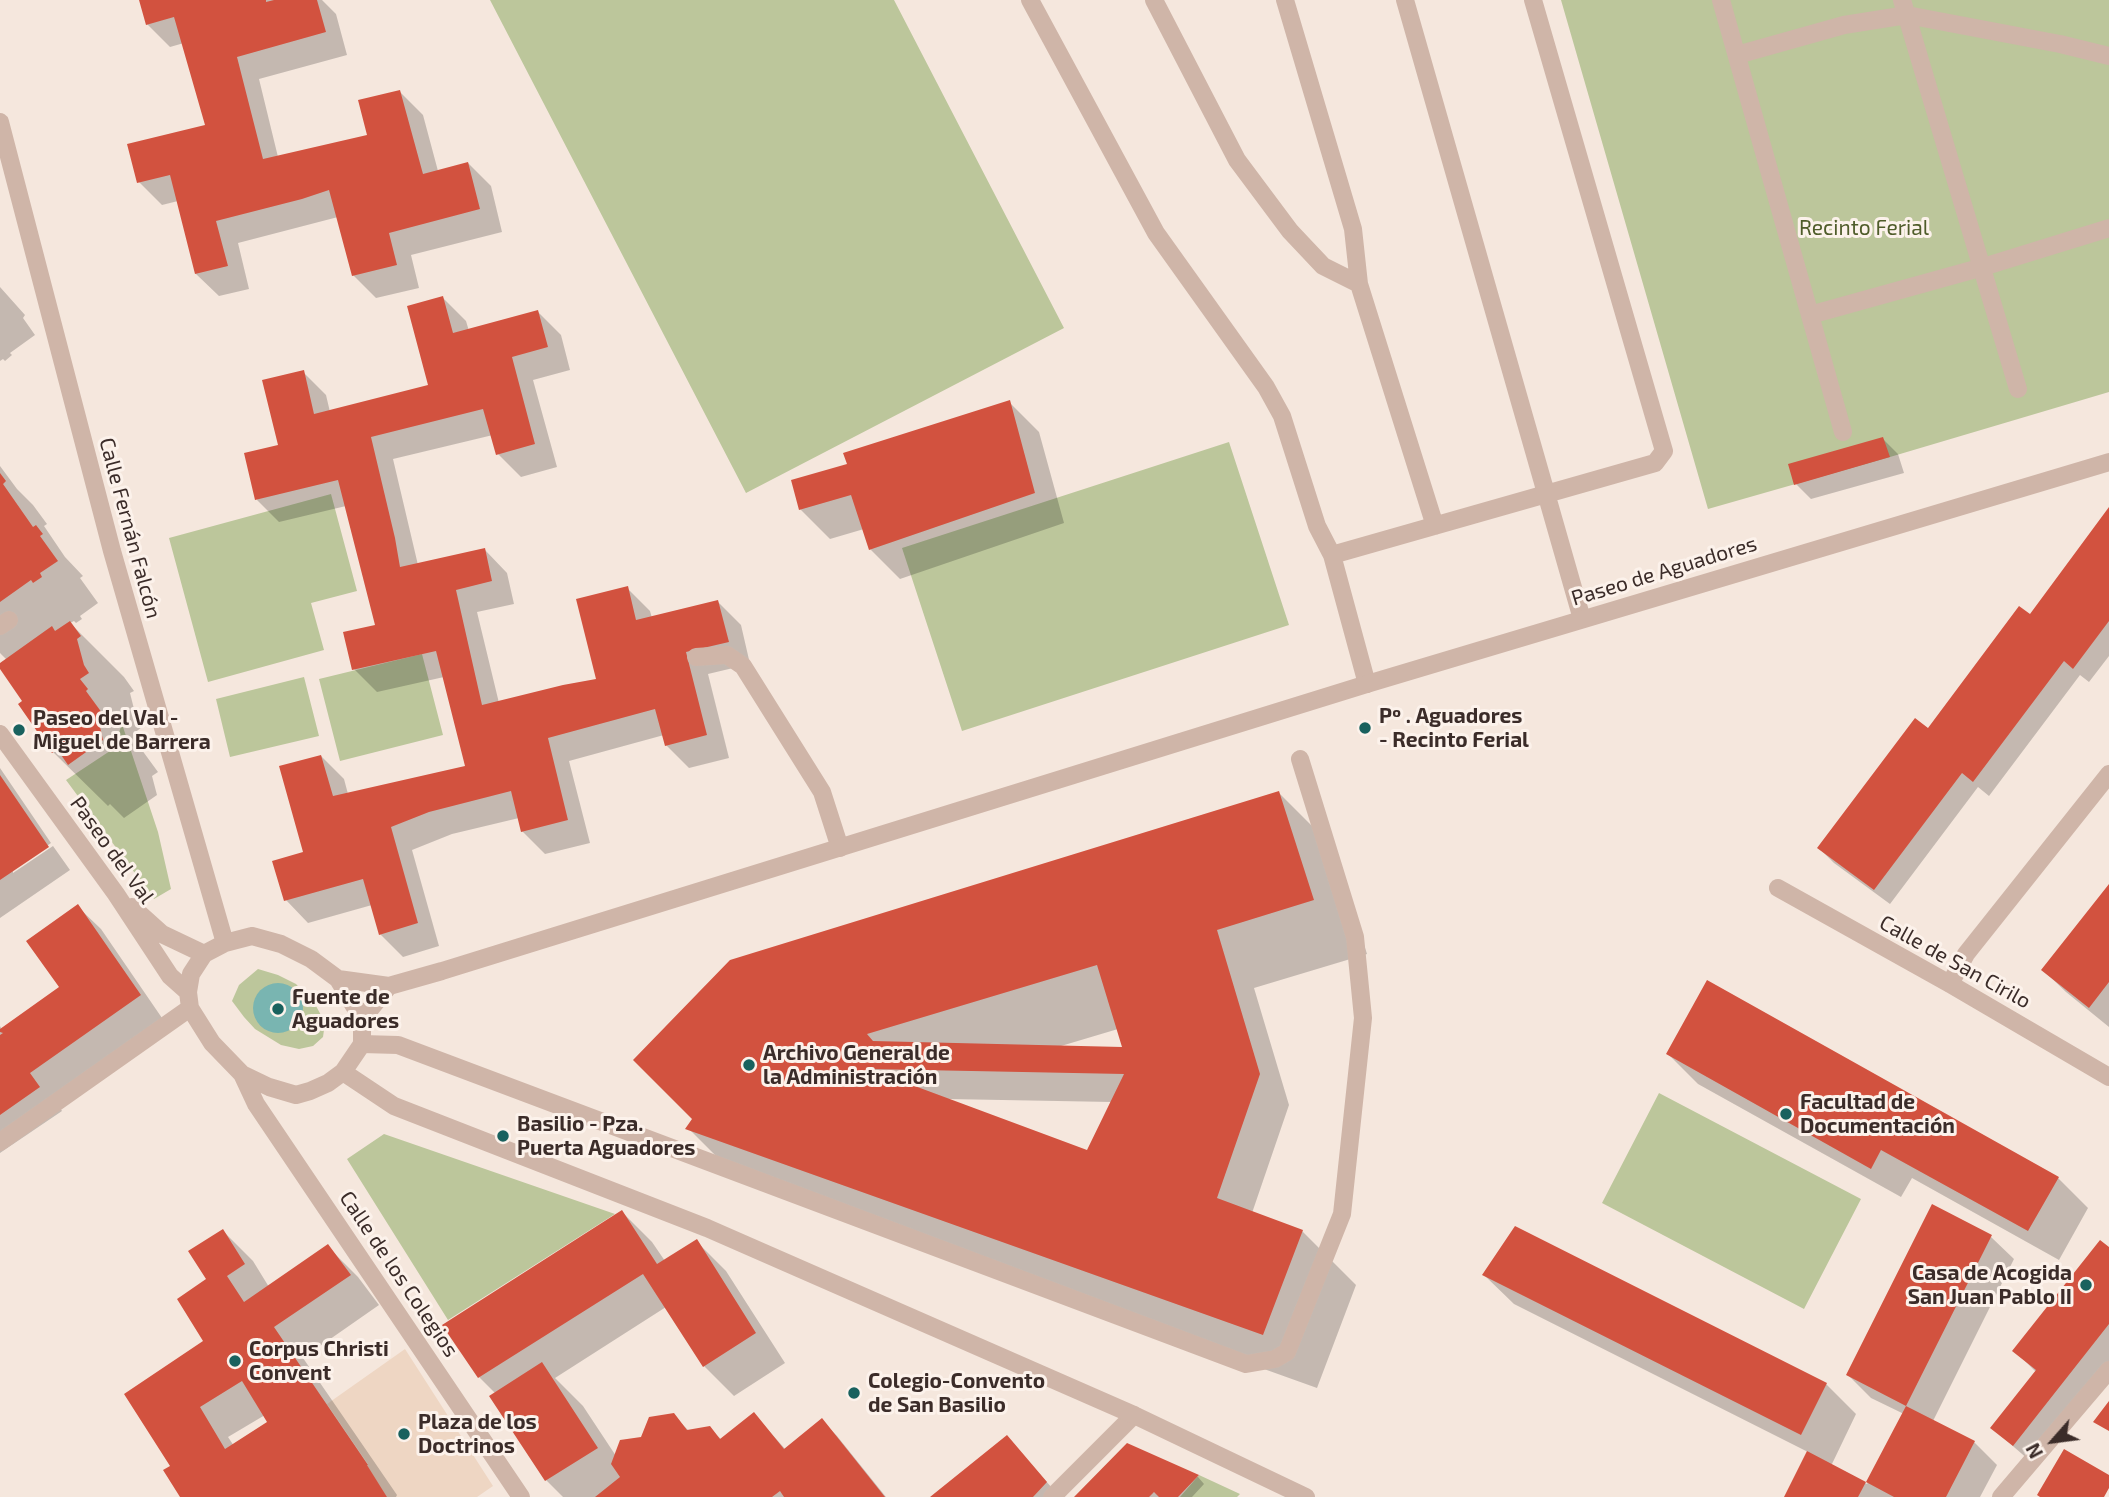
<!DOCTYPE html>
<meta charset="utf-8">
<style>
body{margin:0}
#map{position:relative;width:2109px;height:1497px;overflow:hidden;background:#f5e7dd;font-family:"Exo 2",sans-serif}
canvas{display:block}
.north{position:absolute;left:2018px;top:1406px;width:70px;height:70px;-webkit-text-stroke:5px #fcf2eb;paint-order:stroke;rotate:242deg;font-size:19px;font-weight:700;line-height:28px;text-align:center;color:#3b2c29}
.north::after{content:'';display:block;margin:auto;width:24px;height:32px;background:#3b2c29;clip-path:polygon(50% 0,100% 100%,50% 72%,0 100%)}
</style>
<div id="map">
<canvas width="2109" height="1497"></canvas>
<div class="north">N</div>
</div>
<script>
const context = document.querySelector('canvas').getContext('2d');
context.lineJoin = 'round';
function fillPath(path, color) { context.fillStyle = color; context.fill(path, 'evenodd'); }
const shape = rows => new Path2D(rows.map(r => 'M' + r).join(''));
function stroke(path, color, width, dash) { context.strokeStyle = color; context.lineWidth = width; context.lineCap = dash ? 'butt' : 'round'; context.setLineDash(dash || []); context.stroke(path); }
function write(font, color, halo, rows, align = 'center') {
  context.font = font + ' "Exo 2",sans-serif'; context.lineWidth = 6; context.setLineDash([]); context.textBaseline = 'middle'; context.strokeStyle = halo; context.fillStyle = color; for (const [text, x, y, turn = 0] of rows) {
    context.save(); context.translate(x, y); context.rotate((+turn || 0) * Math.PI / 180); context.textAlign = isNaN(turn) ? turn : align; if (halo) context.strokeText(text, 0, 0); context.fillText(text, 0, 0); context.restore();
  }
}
fillPath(shape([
 [490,0,894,0,1064,328,746,493],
 [1561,0,2109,0,2109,392,1890,457,1708,509],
 [1229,442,1289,625,962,731,902,548],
 [331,494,357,591,311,603,324,650,208,682,169,538],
 [422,654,443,735,340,761,319,679],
 [304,677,319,736,230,757,216,699],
 [122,724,158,832,171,889,154,899,66,780,113,749],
 [258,969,278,975,296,984,316,1006,322,1017,324,1030,323,1037,313,1046,299,1049,281,1045,255,1029,244,1017,232,1001,239,985],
 [1659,1093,1861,1199,1804,1309,1602,1203],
 [384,1134,615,1214,448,1320,347,1159],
 [1199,1475,1240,1494,1237,1497,1180,1497]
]), '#bcc69b');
fillPath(shape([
 [405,1349,493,1486,477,1497,387,1497,367,1465,368,1464,327,1404]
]), '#eed6c3');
fillPath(shape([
 '253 1008a25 25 0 1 1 50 0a25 25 0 1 1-50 0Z'
]), '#79b5b1');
fillPath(shape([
 [140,0,322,0,336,14,347,55,259,79,278,157,370,136,400,92,423,115,438,171,468,163,491,186,502,232,411,255,419,288,376,298,353,275,338,217,238,243,249,289,219,296,196,274,178,201,162,205,139,182,207,127,184,43,170,47,147,24],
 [0,287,25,315,23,318,35,335,10,353,12,355,5,361,3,359,0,361],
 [443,298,466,321,469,331,538,312,561,335,570,370,533,380,557,467,521,477,498,454,493,435,393,459,418,565,485,550,507,573,514,604,477,612,499,703,598,681,627,588,650,611,652,618,718,602,741,625,750,664,708,674,729,758,689,768,666,745,664,735,569,761,590,843,545,854,522,831,519,818,452,834,412,850,439,946,403,957,380,934,372,905,308,923,286,900,305,853,321,756,344,779,348,794,467,767,444,677,377,692,354,669,377,626,346,506,279,522,257,500,280,446,303,372,326,395,330,412,430,386],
 [1009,402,1039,432,1064,523,900,579,870,549,864,529,830,539,800,509,849,465],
 [1883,439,1898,454,1904,473,1811,499,1796,484],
 [0,466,17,489,33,505,47,524,44,526,65,557,83,576,80,578,98,603,80,616,82,619,76,623,74,621,70,623,124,677,134,691,130,693,137,721,142,727,133,734,141,744,139,746,158,772,152,776,157,795,124,818,110,804,108,806,53,752,20,705,25,701,0,666,7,660,0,653],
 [2109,510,2109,656,2089,682,2080,675,1989,796,1978,787,1890,904,1834,863,1819,848,1929,730,2031,616],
 [0,768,51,843,13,869,13,873,53,846,70,870,0,918],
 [1279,793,1333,847,1367,954,1254,988,1289,1105,1252,1213,1302,1231,1356,1285,1317,1388,742,1182,688,1128,694,1119],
 [1118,1029,1124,1049,1061,1046],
 [947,1099,1112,1102,1088,1152],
 [2109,887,2109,1027,2066,992,2043,970],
 [78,907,101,929,162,1018,52,1096,62,1111,0,1153,0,1026,2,1030,62,988],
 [1668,1054,2058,1178,2088,1208,2059,1260,1912,1178,1901,1197,1698,1084],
 [622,1212,652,1242,665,1261,696,1241,726,1271,785,1363,734,1396,704,1366,666,1307,555,1378,583,1406,616,1456,673,1415,689,1431,709,1428,722,1440,754,1414,786,1450,822,1421,837,1436,886,1497,563,1497,546,1480,496,1394,479,1377],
 [223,1231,253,1261,269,1287,328,1247,358,1277,379,1305,303,1358,397,1495,396,1497,182,1497,173,1466,205,1342,209,1280],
 [265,1415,270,1423,234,1446,228,1437],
 [1991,1237,2014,1259,1933,1421,1974,1442,1997,1465,1980,1497,1786,1497,1808,1452,1514,1304,1484,1275,1826,1384,1856,1414,1831,1466,1867,1484,1904,1414,1871,1398,1848,1375],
 [2109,1249,2109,1375,2029,1460,1992,1428,2036,1372,2015,1351],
 [1007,1437,1060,1497,933,1497],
 [1127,1445,1198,1477,1204,1484,1192,1497,1076,1497]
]), '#0003');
fillPath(shape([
 [139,0,266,0,266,2,274,0,317,0,326,32,237,57,263,159,367,135,358,100,400,90,423,174,468,162,480,209,389,233,397,265,352,276,329,190,302,199,216,221,228,266,195,274,170,175,137,183,127,144,205,125,174,17,146,25],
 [443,296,453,333,538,310,548,347,512,357,535,444,496,455,483,409,371,437,395,538,400,567,485,548,492,581,456,590,482,705,563,685,596,679,576,599,628,586,636,620,718,600,729,642,686,652,707,735,665,746,655,709,548,738,568,820,521,832,511,791,429,812,391,827,418,923,379,935,363,879,284,901,272,861,303,852,279,766,321,755,333,796,465,766,436,651,352,670,343,632,375,625,338,480,255,500,244,453,278,445,262,380,304,370,314,414,428,385,407,306],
 [1010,400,1035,493,869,550,851,495,799,510,791,480,847,464,843,453],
 [1883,437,1890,457,1794,485,1788,464],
 [0,473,6,481,3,484,33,527,36,525,43,534,40,536,58,561,40,573,42,577,33,583,31,580,0,602],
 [2109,507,2109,621,2073,669,2064,661,1973,782,1962,773,1874,890,1817,848,1915,718,1928,728,2019,606,2030,614],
 [70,621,81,636,77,639,84,665,89,673,80,679,88,689,86,691,105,717,99,722,103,740,68,765,57,749,52,753,18,704,22,701,0,669,0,663,52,626,55,631],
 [0,775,49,847,0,880],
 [1279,791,1314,900,1217,930,1260,1074,1217,1198,1303,1230,1263,1335,685,1129,692,1119,633,1060,730,960],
 [1097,965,1122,1047,873,1041,867,1034],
 [869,1069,1124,1074,1087,1150],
 [2109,884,2109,982,2089,1008,2041,970],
 [78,904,141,995,30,1073,40,1087,0,1115,0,1035,3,1033,0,1032,0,1029,59,987,26,941],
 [1707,980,2059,1177,2028,1231,1881,1150,1871,1169,1666,1054],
 [1932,1204,1992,1235,1906,1406,1846,1375],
 [622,1210,657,1264,697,1239,756,1333,703,1367,643,1274,478,1378,442,1325],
 [1515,1226,1827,1383,1801,1435,1482,1275],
 [223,1229,245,1264,227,1276,244,1302,328,1244,351,1275,274,1327,368,1465,367,1465,387,1497,180,1497,163,1470,170,1466,124,1394,203,1341,177,1299,206,1279,188,1251],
 [242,1381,267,1422,225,1449,200,1407],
 [2100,1240,2109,1247,2109,1324,2013,1446,1990,1428,2036,1370,2012,1351],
 [542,1362,598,1448,545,1481,489,1396],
 [2109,1401,2109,1431,2093,1422],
 [1906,1406,1975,1441,1946,1497,1894,1497,1866,1482,1858,1497,1784,1497,1807,1451,1866,1482],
 [754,1412,784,1449,822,1418,885,1497,784,1497,780,1491,772,1497,595,1497,620,1477,611,1464,620,1440,641,1437,649,1417,674,1413,687,1430,710,1426,720,1439],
 [1007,1435,1047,1482,1033,1497,930,1497],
 [1127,1443,1199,1475,1178,1497,1159,1497,1154,1492,1149,1497,1074,1497],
 [2064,1449,2109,1475,2109,1488,2104,1497,2040,1497,2037,1495]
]), '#d2523f');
stroke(shape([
 [1030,0,1156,233,1266,387,1282,416,1317,526,1332,555,1367,684],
 [1154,0,1237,160,1290,231,1323,266,1359,284,1435,526],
 [1285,0,1353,229,1359,284],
 [1405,0,1582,619],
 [1721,0,1843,432],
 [1902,0,2018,389],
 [1737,55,1844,25,1907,15,2060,44,2109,56],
 [1810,315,1983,267,2109,228],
 [1332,555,1655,463,1664,451,1533,0],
 [0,626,9,620],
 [696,657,727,655,743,666,822,792,840,848],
 [362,1044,398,1045,1246,1364,1275,1359,1287,1352,1342,1214,1363,1018,1355,937,1300,759]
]), '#cfb5a8', 18);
stroke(shape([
 [1052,1497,1134,1415]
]), '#cfb5a8', 18);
stroke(shape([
 [0,122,112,551,225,943],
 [0,734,116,894,170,976,188,992],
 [1778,888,1950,984,2109,1077],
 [132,907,162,934,204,954],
 [252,936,281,944,311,959,338,979,362,1019,362,1044,343,1072,328,1083,310,1091,296,1095,269,1087,242,1074,212,1043,190,1008,188,992,191,974,204,954,225,943,252,936],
 [338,979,389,986,442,971,1367,684,2109,462],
 [1950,984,1966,954,2109,774],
 [362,1019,389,986],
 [343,1072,394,1106,707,1228,1134,1415,1306,1497],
 [242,1074,256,1104,521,1497],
 [0,1142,190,1008],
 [2001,1497,2109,1370]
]), '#cfb5a8', 18);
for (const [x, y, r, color] of [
 [1365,728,7,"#19615e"],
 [19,730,7,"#19615e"],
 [278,1009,7,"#19615e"],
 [749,1065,7,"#19615e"],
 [1786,1114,7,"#19615e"],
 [503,1136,7,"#19615e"],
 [2086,1285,7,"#19615e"],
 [235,1361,7,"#19615e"],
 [854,1393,7,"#19615e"],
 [404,1434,7,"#19615e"]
]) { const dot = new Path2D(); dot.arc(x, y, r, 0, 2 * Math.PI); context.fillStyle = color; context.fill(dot); stroke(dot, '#fcf2eb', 2.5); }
write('21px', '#4f5c2a', '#fcf2eb', [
 ["Recinto Ferial",1864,228]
]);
write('21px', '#3b2c29', '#fcf2eb', [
 ["Calle Fernán Falcón",130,528,75],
 ["Paseo de Aguadores",1664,571,-17],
 ["Paseo del Val",112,850,54],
 ["Calle de San Cirilo",1955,962,29],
 ["Calle de los Colegios",399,1274,56]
]);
write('bold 21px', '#3b2c29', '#fcf2eb', [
 ["Pº . Aguadores",1379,716],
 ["- Recinto Ferial",1379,740],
 ["Paseo del Val -",33,718],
 ["Miguel de Barrera",33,742],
 ["Fuente de",292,997],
 ["Aguadores",292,1021],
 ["Archivo General de",763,1053],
 ["la Administración",763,1077],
 ["Facultad de",1800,1102],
 ["Documentación",1800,1126],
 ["Basilio - Pza.",517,1124],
 ["Puerta Aguadores",517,1148],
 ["Casa de Acogida",2072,1273,"right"],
 ["San Juan Pablo II",2072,1297,"right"],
 ["Corpus Christi",249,1349],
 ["Convent",249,1373],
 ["Colegio-Convento",868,1381],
 ["de San Basilio",868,1405],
 ["Plaza de los",418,1422],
 ["Doctrinos",418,1446]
], 'left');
</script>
